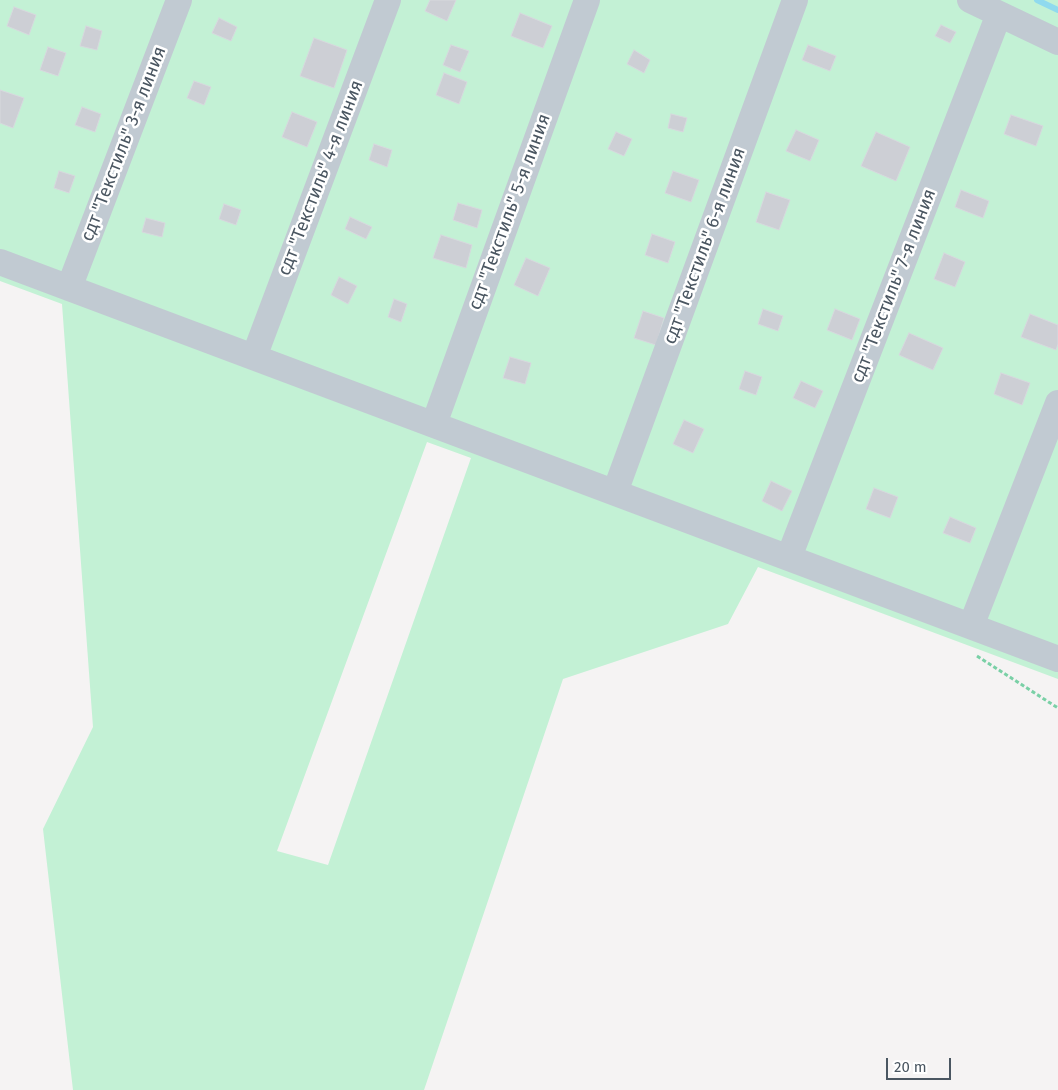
<!DOCTYPE html>
<meta charset="utf-8">
<style>
body{margin:0}
#map{position:relative;width:1058px;height:1090px;overflow:hidden;background:#f5f3f3;font-family:"Fira Sans",sans-serif}
canvas{display:block}
.scale{position:absolute;left:886px;top:1058px;width:65px;height:22px;box-sizing:border-box;border:2px solid #4a5661;border-top:0;padding-left:6px;font-size:15px;line-height:18px;white-space:nowrap;color:#4a5661;-webkit-text-stroke:4px #fff;paint-order:stroke}
</style>
<div id="map">
<canvas width="1058" height="1090"></canvas>
<div class="scale">20 m</div>
</div>
<script>
const context = document.querySelector('canvas').getContext('2d');
context.lineJoin = 'round';
function fillPath(path, color) { context.fillStyle = color; context.fill(path, 'evenodd'); }
const shape = rows => new Path2D(rows.map(r => 'M' + r).join(''));
function stroke(path, color, width, dash) { context.strokeStyle = color; context.lineWidth = width; context.lineCap = dash ? 'butt' : 'round'; context.setLineDash(dash || []); context.stroke(path); }
function write(font, color, halo, rows, align = 'center') {
  context.font = font + ' "Fira Sans",sans-serif'; context.lineWidth = 5; context.setLineDash([]); context.textBaseline = 'middle'; context.strokeStyle = halo; context.fillStyle = color; for (const [text, x, y, turn = 0] of rows) {
    context.save(); context.translate(x, y); context.rotate((+turn || 0) * Math.PI / 180); context.textAlign = isNaN(turn) ? turn : align; if (halo) context.strokeText(text, 0, 0); context.fillText(text, 0, 0); context.restore();
  }
}
fillPath(shape([
 [0,0,1058,0,1058,679,758,567,728,624,563,679,424,1090,73,1090,43,829,93,727,62,304,0,281],
 [427,442,471,458,328,865,277,851]
]), '#c3f1d5');
stroke(shape([
 [1037,0,1058,10]
]), '#90daee', 6);
const building = shape([
 [430,0,456,0,447,21,425,11,430,0],
 [14,7,36,15,29,35,7,26,14,7],
 [520,13,552,26,543,48,511,36,520,13],
 [219,18,237,27,231,41,212,33,219,18],
 [941,25,956,32,950,43,935,36,941,25],
 [86,26,102,31,97,50,80,46,86,26],
 [314,38,347,50,334,88,300,76,314,38],
 [451,45,469,51,460,72,443,65,451,45],
 [808,45,836,56,830,71,802,60,808,45],
 [48,47,66,53,58,76,40,70,48,47],
 [634,50,650,60,644,73,627,64,634,50],
 [444,73,467,82,459,104,436,95,444,73],
 [194,81,211,87,204,105,187,98,194,81],
 [0,90,24,98,13,128,0,123,0,90],
 [82,107,101,114,95,132,75,125,82,107],
 [292,112,317,122,307,147,282,137,292,112],
 [671,114,687,118,683,132,668,128,671,114],
 [1011,115,1043,126,1036,146,1004,134,1011,115],
 [796,130,819,140,810,161,786,151,796,130],
 [616,132,632,139,624,156,608,149,616,132],
 [876,132,910,147,896,181,861,166,876,132],
 [374,144,392,150,387,167,369,160,374,144],
 [59,171,75,176,69,193,54,188,59,171],
 [673,171,699,180,691,202,665,193,673,171],
 [961,190,989,201,983,218,955,207,961,190],
 [766,192,790,200,779,230,756,222,766,192],
 [458,203,482,210,477,228,453,220,458,203],
 [224,204,241,210,236,225,219,219,224,204],
 [350,217,372,227,366,239,345,229,350,217],
 [146,218,165,223,162,237,142,232,146,218],
 [652,234,675,242,668,263,645,255,652,234],
 [441,235,472,245,466,268,433,258,441,235],
 [944,253,965,262,955,287,934,279,944,253],
 [526,258,550,268,538,296,514,285,526,258],
 [339,277,357,286,348,304,331,295,339,277],
 [394,299,407,304,401,322,388,317,394,299],
 [763,309,783,316,778,331,758,324,763,309],
 [835,309,860,319,852,340,827,330,835,309],
 [643,311,664,318,656,345,634,338,643,311],
 [1030,314,1058,325,1058,344,1056,350,1021,337,1030,314],
 [909,333,943,348,933,370,899,355,909,333],
 [510,357,531,363,525,384,503,378,510,357],
 [745,371,762,377,756,395,739,389,745,371],
 [1001,373,1030,383,1022,405,994,394,1001,373],
 [801,381,823,391,815,408,793,398,801,381],
 [684,420,704,429,693,453,673,444,684,420],
 [771,481,792,491,782,511,762,501,771,481],
 [874,488,898,497,890,518,866,509,874,488],
 [950,517,976,528,970,543,943,533,950,517]
]);
fillPath(building, '#cdcfd5');
stroke(building, '#d7d9de', 1);
stroke(shape([
 [977,656,1058,708]
]), '#7ad0a6', 3, [4, 2.5]);
stroke(shape([
 [970,0,1058,42],
 [0,262,1058,659],
 [69,288,179,0],
 [254,357,388,0],
 [434,424,587,0],
 [615,492,795,0],
 [789,557,999,14],
 [971,626,1058,403]
]), '#c1cad2', 26);
write('18px', '#4a5661', '#fff', [
 ["сдт \"Текстиль\" 3-я линия",124,144,-69],
 ["сдт \"Текстиль\" 4-я линия",321,178,-69],
 ["сдт \"Текстиль\" 5-я линия",510,212,-70],
 ["сдт \"Текстиль\" 6-я линия",705,246,-70],
 ["сдт \"Текстиль\" 7-я линия",894,286,-69]
]);
</script>
